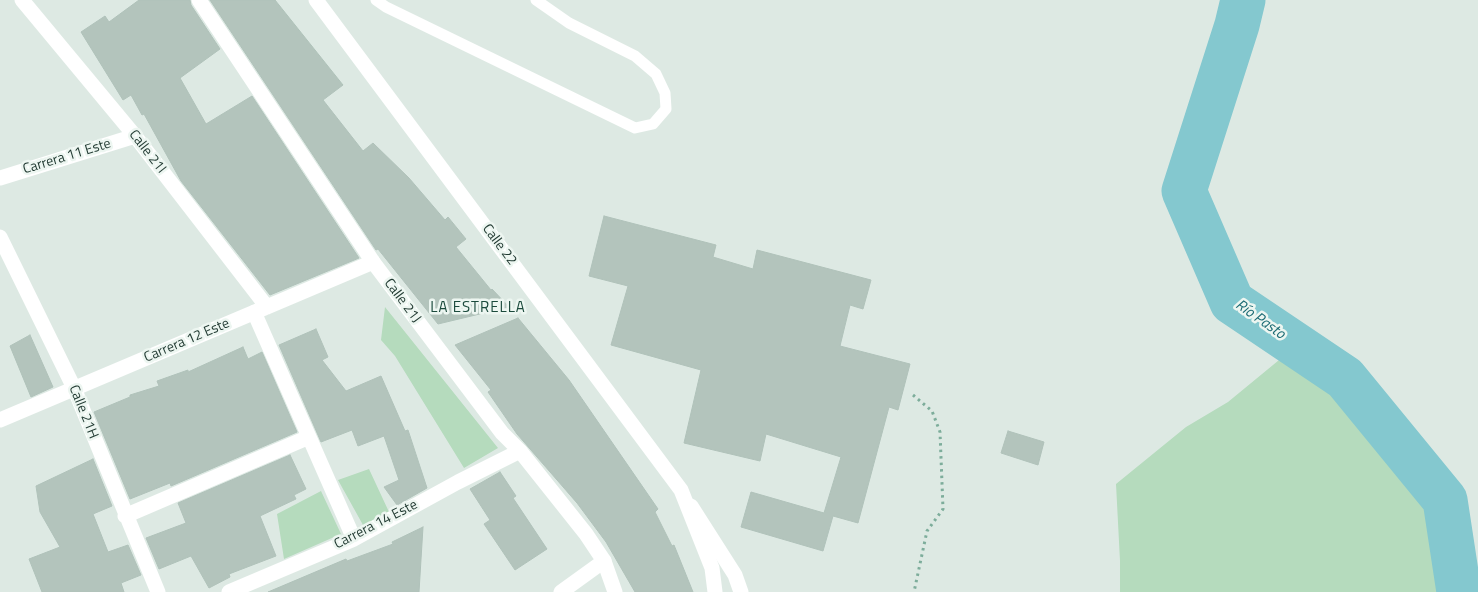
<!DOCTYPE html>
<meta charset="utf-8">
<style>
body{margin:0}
canvas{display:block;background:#dde9e3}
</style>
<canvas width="1478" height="592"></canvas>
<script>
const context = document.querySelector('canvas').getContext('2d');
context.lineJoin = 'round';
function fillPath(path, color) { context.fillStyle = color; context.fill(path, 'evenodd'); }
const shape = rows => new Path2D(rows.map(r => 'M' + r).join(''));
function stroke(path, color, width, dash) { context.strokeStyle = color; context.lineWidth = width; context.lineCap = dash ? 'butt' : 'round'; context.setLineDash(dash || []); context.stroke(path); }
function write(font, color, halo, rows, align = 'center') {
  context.font = font + ' "Titillium Web",sans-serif'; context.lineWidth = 5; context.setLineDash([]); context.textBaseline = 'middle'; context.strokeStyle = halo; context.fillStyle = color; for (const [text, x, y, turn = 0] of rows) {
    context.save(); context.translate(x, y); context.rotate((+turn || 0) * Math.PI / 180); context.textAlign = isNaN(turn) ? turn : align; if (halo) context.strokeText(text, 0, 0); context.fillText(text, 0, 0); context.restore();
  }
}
fillPath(shape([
 [385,307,498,448,464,468,395,356,381,340],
 [1290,351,1337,384,1435,504,1449,592,1120,592,1120,561,1116,484,1186,427,1228,402],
 [369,469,389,512,363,525,338,480],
 [321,491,341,534,284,559,277,514]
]), '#b5dbbd');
stroke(shape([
 [1243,0,1237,25,1184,191,1232,302,1345,378,1445,500,1459,592]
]), '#84c8cf', 45);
const building = shape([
 [139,0,190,0,191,5,220,49,180,78,206,124,252,96,359,258,270,295,181,181,144,114,142,115,131,95,123,100,81,32,105,16,109,22,139,0],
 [210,0,275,0,343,85,323,100,363,151,373,143,409,178,445,220,448,217,466,239,456,247,491,290,492,289,509,307,438,324,378,249,376,250,210,0],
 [604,216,716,245,713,257,753,269,757,250,871,280,863,309,850,305,840,346,910,364,898,410,889,407,858,523,833,516,823,551,741,527,751,492,824,513,841,457,766,434,760,461,684,443,701,370,611,345,628,286,589,276,604,216],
 [518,318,569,380,658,509,655,512,672,546,674,545,693,592,635,592,606,542,577,503,517,434,488,392,491,390,455,345,518,318],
 [316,329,328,357,322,360,346,391,381,376,405,431,408,430,427,488,397,505,384,487,399,480,384,436,358,446,352,430,321,442,279,345,316,329],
 [30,335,53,387,31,397,10,346,30,335],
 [243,347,248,359,262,352,297,432,171,486,170,483,130,499,94,412,130,397,130,395,159,386,157,381,188,370,188,372,243,347],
 [1008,431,1044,442,1038,465,1001,453,1008,431],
 [290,455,306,489,294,495,296,499,260,516,276,556,229,574,230,577,209,588,191,556,159,569,146,538,186,523,178,503,290,455],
 [93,459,112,506,93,514,108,552,128,545,141,575,121,583,124,592,42,592,29,559,60,547,40,512,36,486,93,459],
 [500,472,516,496,513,498,547,549,515,570,484,524,490,520,470,489,500,472],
 [423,527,419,592,268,592,346,559,347,561,393,544,392,542,423,527]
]);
fillPath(building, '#b3c4bc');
stroke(building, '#b0c2ba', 1);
stroke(shape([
 [913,395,932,411,940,432,943,509,927,531,914,592]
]), '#7dad9b', 3, [2.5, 4]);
stroke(shape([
 [376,0,386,7,635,128,653,124,666,109,665,93,656,74,635,56,569,23,536,0]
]), '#fff', 11);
stroke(shape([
 [22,0,135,136,267,307],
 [0,178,135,136],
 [0,237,74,388,158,592],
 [254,312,354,539],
 [0,420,373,262],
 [125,516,309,437],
 [229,592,354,539,458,482,520,451],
 [561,592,604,561]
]), '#fff', 15);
stroke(shape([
 [199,0,373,262,502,433,520,451,586,534,604,561,615,592],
 [691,506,735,575,741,592]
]), '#fff', 15);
stroke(shape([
 [316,0,681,490,712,568,715,592]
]), '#fff', 15);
write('14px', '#1f3830', '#edf6f1', [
 ["Calle 21I",147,152,52],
 ["Carrera 11 Este",67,157,-17],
 ["Calle 22",499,245,53],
 ["Calle 21J",402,301,53],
 ["Carrera 12 Este",187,341,-23],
 ["Calle 21H",83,412,68],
 ["Carrera 14 Este",376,525,-27]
]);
context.letterSpacing = '1px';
write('15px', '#1b4a3c', '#edf6f1', [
 ["LA ESTRELLA",478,308]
]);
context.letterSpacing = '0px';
write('italic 15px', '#1a6a73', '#edf6f1', [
 ["Río Pasto",1260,320,35]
]);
</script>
